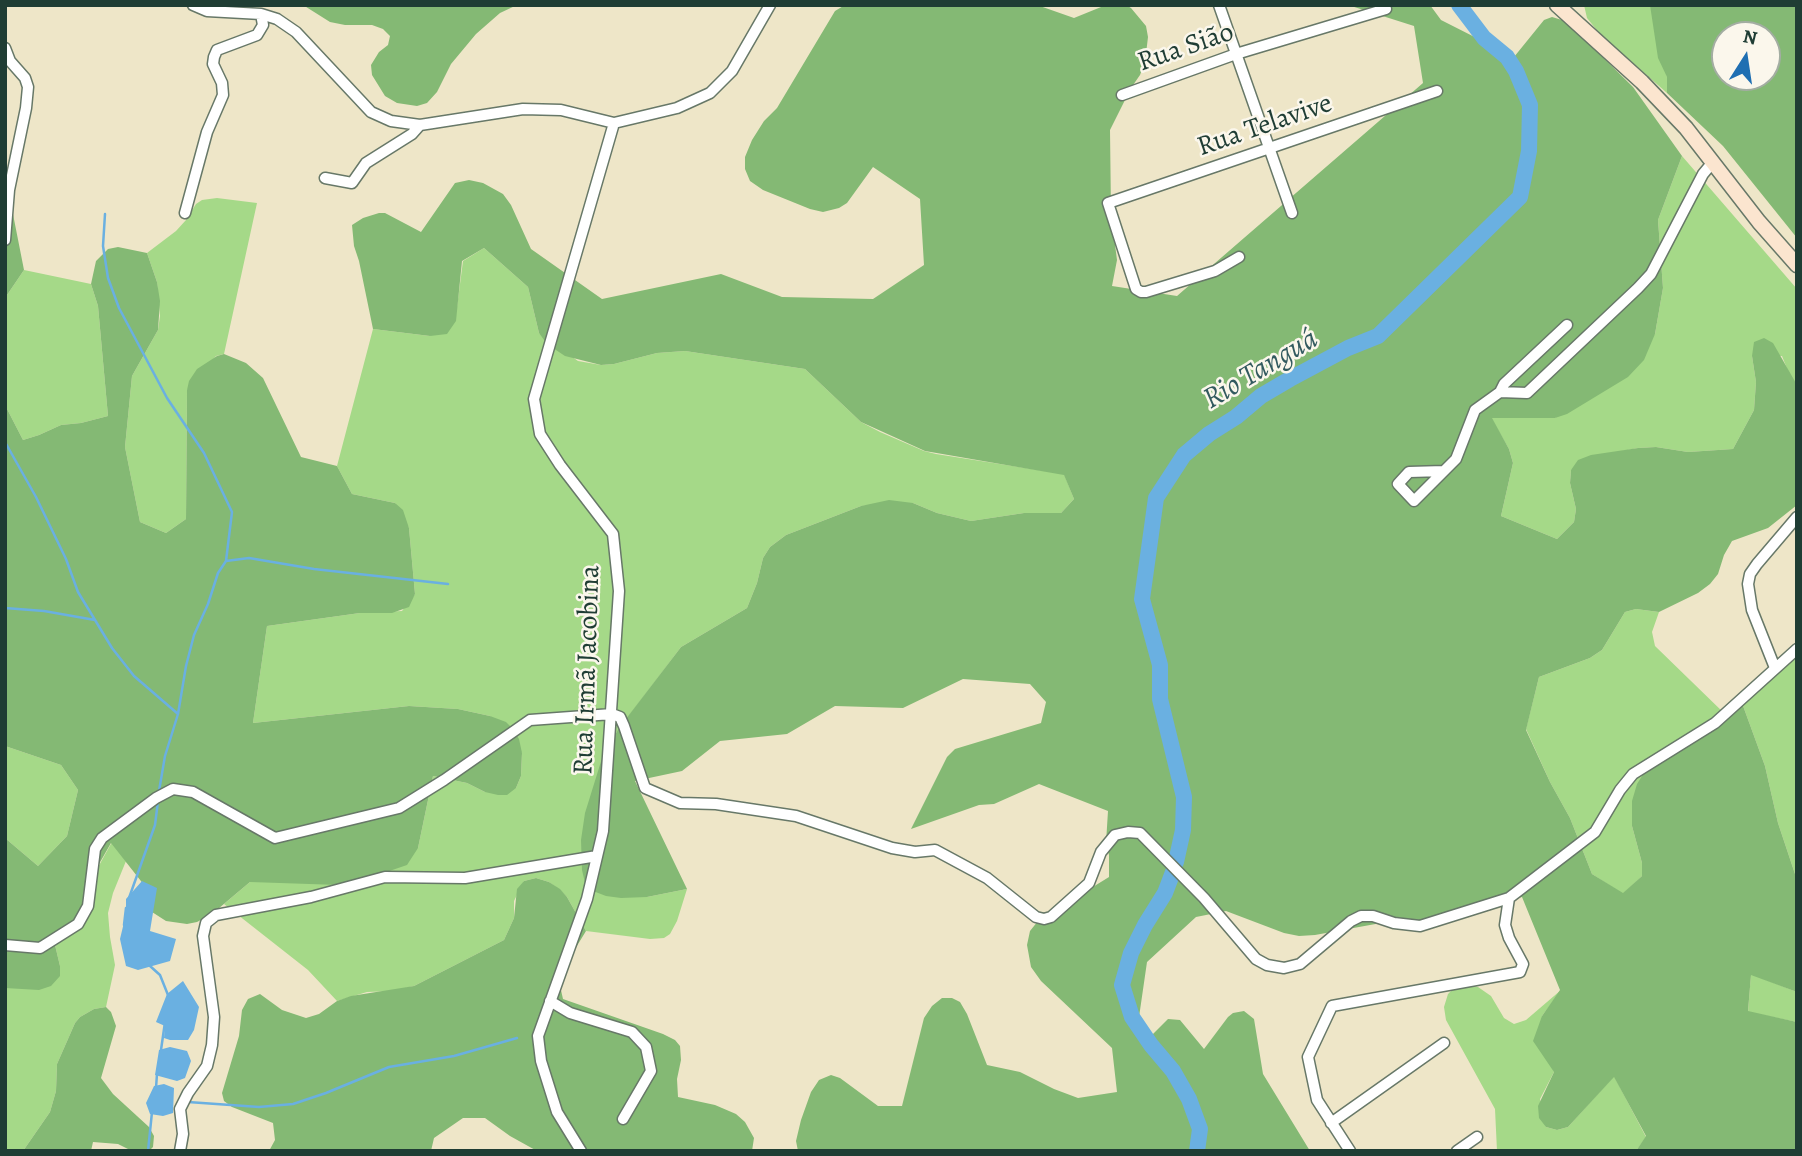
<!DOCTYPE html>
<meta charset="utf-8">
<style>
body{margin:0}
#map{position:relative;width:1802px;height:1156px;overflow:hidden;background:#eee6c8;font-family:Alegreya,serif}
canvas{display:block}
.frame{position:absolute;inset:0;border:7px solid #1f3d34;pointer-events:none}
.north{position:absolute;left:1711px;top:21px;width:70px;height:70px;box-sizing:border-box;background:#fbf7ec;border:2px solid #a3ada2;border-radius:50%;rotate:12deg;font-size:19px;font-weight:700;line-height:28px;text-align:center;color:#1f3d34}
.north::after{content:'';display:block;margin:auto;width:24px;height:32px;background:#1f6fb2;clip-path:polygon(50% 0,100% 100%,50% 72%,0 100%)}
</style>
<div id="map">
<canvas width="1802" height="1156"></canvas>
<div class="frame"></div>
<div class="north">N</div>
</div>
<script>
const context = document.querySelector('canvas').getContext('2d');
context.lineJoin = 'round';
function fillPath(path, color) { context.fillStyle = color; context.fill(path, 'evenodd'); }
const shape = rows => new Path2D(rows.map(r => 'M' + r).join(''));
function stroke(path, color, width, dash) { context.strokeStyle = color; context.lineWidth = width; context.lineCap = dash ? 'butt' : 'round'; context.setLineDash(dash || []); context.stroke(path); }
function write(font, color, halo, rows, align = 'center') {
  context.font = font + ' Alegreya,serif'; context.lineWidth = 5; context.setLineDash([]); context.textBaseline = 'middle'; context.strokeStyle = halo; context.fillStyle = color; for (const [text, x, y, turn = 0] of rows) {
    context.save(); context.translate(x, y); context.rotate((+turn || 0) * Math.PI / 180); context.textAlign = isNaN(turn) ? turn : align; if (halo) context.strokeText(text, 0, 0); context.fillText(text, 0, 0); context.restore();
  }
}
fillPath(shape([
 [1584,5,1659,5,1667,77,1667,93,1600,34,1587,18],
 [1682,156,1797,289,1797,385,1790,376,1782,356,1752,356,1756,382,1754,410,1733,449,1688,452,1656,447,1638,448,1617,452,1571,470,1570,483,1576,509,1574,522,1557,539,1501,516,1513,463,1509,449,1491,418,1555,418,1655,334,1663,288,1658,220],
 [217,198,257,203,224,354,216,356,187,390,186,519,166,533,140,522,125,447,132,376,158,330,160,316,157,282,147,253,176,231,186,220,196,204,202,200],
 [484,248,528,287,539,333,578,361,601,365,614,364,657,353,685,351,805,369,861,422,880,432,924,451,936,454,1064,474,1074,499,1061,513,1024,513,971,521,937,513,913,503,861,506,786,535,770,547,763,558,757,583,747,608,681,647,607,745,647,897,687,889,677,921,670,934,664,938,650,939,586,931,567,897,560,890,549,882,536,878,524,881,514,901,514,918,504,940,414,986,393,991,367,992,337,1001,308,970,224,904,250,882,268,882,418,848,433,776,467,783,485,792,516,788,521,776,522,753,490,716,458,709,409,706,253,723,267,626,360,613,402,611,415,594,409,528,395,503,352,494,337,466,373,329,430,336,457,307,463,261],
 [24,270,91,284,98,306,108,416,81,423,61,425,39,435,23,440,5,405,5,298],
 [1636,609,1659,612,1652,632,1655,646,1726,715,1632,826,1642,863,1642,876,1623,894,1592,874,1570,818,1550,782,1526,729,1539,677,1590,658,1602,650,1625,612],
 [1797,650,1797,880,1778,823,1765,766,1742,703],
 [5,746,61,765,78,790,67,836,38,866,5,838],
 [112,842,126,861,113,893,108,913,110,937,115,965,106,1007,94,1009,80,1017,75,1023,57,1064,56,1091,50,1112,23,1151,5,1151,5,988,60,966,55,945],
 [1751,974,1797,992,1797,1022,1748,1012],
 [1468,985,1478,987,1491,996,1504,1018,1514,1024,1526,1020,1561,990,1542,1016,1554,1072,1540,1099,1546,1127,1557,1130,1568,1127,1614,1076,1646,1137,1636,1151,1497,1151,1495,1109,1446,1020,1444,1007,1448,994,1454,988]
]), '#a5d988');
fillPath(shape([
 [303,5,517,5,500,13,476,34,451,64,437,92,427,103,417,106,397,103,385,96,372,75,371,65,379,52,388,45,390,36,383,29,372,25,345,25,330,22],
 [845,5,1037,5,1074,18,1106,5,1126,5,1131,8,1146,26,1148,37,1145,62,1140,75,1131,88,1110,130,1111,214,1117,260,1112,286,1177,296,1423,83,1414,26,1348,5,1430,5,1441,20,1514,57,1544,20,1552,17,1562,20,1573,28,1633,87,1682,156,1658,220,1663,288,1655,334,1644,360,1628,377,1567,414,1555,418,1492,418,1509,449,1513,463,1501,516,1557,539,1574,522,1576,509,1570,483,1571,470,1578,460,1591,455,1638,448,1656,447,1688,452,1733,449,1754,410,1756,382,1752,356,1754,342,1764,338,1773,343,1797,385,1797,505,1768,528,1732,541,1724,555,1718,574,1710,584,1698,593,1659,612,1636,609,1625,612,1602,650,1590,658,1539,677,1526,730,1550,782,1570,818,1592,874,1623,893,1642,876,1642,863,1632,826,1632,801,1637,784,1644,773,1742,703,1765,766,1778,823,1797,880,1797,992,1751,975,1748,1011,1797,1022,1797,1151,1636,1151,1646,1136,1614,1077,1568,1127,1557,1130,1546,1127,1539,1118,1538,1106,1554,1072,1533,1041,1542,1016,1560,990,1522,897,1470,907,1427,924,1381,923,1315,935,1299,936,1284,933,1226,911,1196,917,1147,962,1138,1024,1152,1035,1168,1019,1180,1020,1204,1049,1228,1017,1233,1013,1244,1011,1254,1019,1263,1074,1310,1151,798,1151,796,1141,801,1120,811,1092,819,1080,831,1075,840,1078,878,1106,902,1106,924,1018,932,1006,942,998,952,998,960,1002,967,1014,987,1065,1020,1072,1054,1089,1078,1098,1117,1092,1112,1048,1041,981,1031,967,1027,945,1030,931,1038,921,1109,877,1109,855,1106,843,1108,811,1039,784,994,804,979,805,911,829,947,757,955,749,1041,723,1046,702,1030,684,963,679,903,708,835,706,787,734,720,741,682,771,635,781,687,889,647,897,621,898,606,896,593,891,585,883,582,870,581,840,585,813,603,755,619,728,681,647,747,608,757,583,763,558,770,547,786,535,861,506,889,500,913,503,937,513,971,521,1024,513,1061,513,1074,499,1064,475,925,451,861,422,805,369,685,351,657,353,614,364,601,365,565,356,547,344,539,333,528,287,484,248,462,261,456,321,447,334,430,336,373,329,359,261,354,246,352,225,363,218,379,213,385,213,421,232,455,183,469,180,483,183,503,194,511,205,531,249,602,299,721,274,782,297,873,299,924,265,920,199,873,167,847,203,839,208,823,212,810,209,763,190,750,181,745,169,745,157,752,140,764,121,777,108,835,11],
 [1650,5,1797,5,1797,238,1723,146,1667,93,1667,77,1658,58],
 [1767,35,1767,77,1725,77,1725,35],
 [5,200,11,204,24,270,5,298],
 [118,247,147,253,157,282,160,301,158,330,132,376,125,447,140,522,166,533,186,519,187,390,189,381,197,369,217,356,224,354,246,363,263,378,301,457,337,466,352,494,395,503,403,510,409,528,415,594,409,607,392,613,360,613,267,626,253,723,409,706,458,709,490,716,506,722,512,728,519,739,522,753,521,776,516,788,507,795,498,795,485,792,467,783,433,776,418,848,407,865,357,882,339,885,250,882,212,914,197,922,187,924,166,921,152,912,148,890,111,843,95,871,85,903,74,923,55,945,60,966,60,976,51,986,39,990,5,988,5,838,38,866,67,836,78,790,61,765,5,746,5,405,23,440,39,435,61,425,81,423,108,416,98,306,91,284,96,261,108,249],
 [536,878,549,882,560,889,567,897,586,931,558,977,563,999,663,1034,675,1040,680,1046,681,1060,677,1079,678,1097,715,1105,736,1114,745,1122,754,1138,752,1151,537,1151,510,1136,485,1118,463,1118,434,1138,431,1151,269,1151,275,1140,273,1123,232,1107,224,1101,222,1093,239,1036,242,1010,248,999,260,994,282,1010,306,1018,319,1014,337,1001,351,996,414,986,504,940,514,918,517,889,524,881],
 [106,1007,111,1012,116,1026,101,1078,113,1094,149,1127,154,1136,153,1147,149,1151,132,1151,118,1144,93,1142,91,1151,23,1151,50,1112,56,1091,57,1064,75,1023,80,1017,94,1009]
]), '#84b974');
fillPath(shape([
 [142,881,157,888,150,931,176,939,170,961,138,970,126,966,120,939,126,914,126,899],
 [183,981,199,1007,194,1030,188,1040,170,1040,164,1038,165,1026,156,1022,167,994],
 [170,1047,187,1051,191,1061,185,1078,177,1081,155,1075,159,1050],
 [164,1084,174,1088,173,1113,163,1116,150,1114,146,1103,154,1086]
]), '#6ab0e1');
stroke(shape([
 [105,214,103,246,108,278,119,308,167,398,204,453,232,512,226,561,218,573,208,604,194,635,186,666,178,714,165,756,159,791],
 [5,442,36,497,66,559,78,592,112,648,134,676,178,714],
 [226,561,249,558,314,569,448,584],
 [5,608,44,611,95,620],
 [129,898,155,825,158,801],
 [124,925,126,908],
 [150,966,160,975,168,995],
 [161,1050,165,1022],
 [156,1088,157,1074],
 [188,1102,259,1107,293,1104,326,1093,389,1067,454,1056,517,1038],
 [148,1151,152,1112]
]), '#6ab0e1', 2.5);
stroke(shape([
 [1176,862,1183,830,1184,797,1160,699,1160,665,1142,599,1156,498,1184,455,1209,434,1236,417,1261,396,1290,379,1348,348,1378,336,1520,197,1529,151,1530,105,1516,71,1507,57,1484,38,1459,5],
 [1173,872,1165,893,1145,925,1131,953,1122,985,1132,1017,1151,1045,1173,1071,1189,1099,1200,1129,1197,1151]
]), '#6ab0e1', 16);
const minor = shape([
 [193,5,207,11,261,14,277,19,296,32,371,112,391,121,420,125,523,109,561,110,614,123,677,108,710,93,732,71,770,5],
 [1219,5,1292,213],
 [5,48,10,61,25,78,28,87,26,108,9,190,5,240],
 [1122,95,1236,54,1386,9],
 [325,178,352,183,366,163,412,134,420,125],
 [185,213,207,132,223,95,222,83,213,64,214,57,217,50,257,35,263,25,261,14],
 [1239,257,1215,271,1146,292,1141,292,1136,289,1108,203,1437,91],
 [1500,392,1504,384,1567,325],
 [1444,471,1409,472,1398,484,1414,501,1456,459,1475,410,1500,392,1527,393,1638,288,1651,274,1703,174,1713,162],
 [1775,668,1752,610,1748,584,1750,574,1757,564,1797,517],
 [5,945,40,948,78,924,88,906,95,849,102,838,156,798,173,789,193,792,275,838,399,808,444,780,530,720,612,714,620,717,624,726,645,788,680,803,716,804,796,816,892,848,915,852,935,850,987,878,1036,917,1044,919,1051,917,1089,883,1101,852,1115,835,1128,832,1140,833,1204,898,1256,959,1267,965,1284,968,1300,964,1351,921,1361,916,1373,916,1394,923,1420,926,1509,898],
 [550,1001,570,1013,632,1032,646,1047,651,1071,623,1119],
 [1331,1123,1444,1043],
 [180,1151,183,1134,180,1109,188,1093,207,1066,212,1045,214,1017,203,936,206,923,216,915,311,897,385,877,465,878,597,856],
 [581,1151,557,1112,541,1061,538,1036,587,899,603,831,619,591,613,534,560,465,540,434,534,399,614,123],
 [1350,1151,1317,1100,1308,1057,1332,1006,1520,972,1523,964,1509,938,1505,925,1509,898,1595,832,1620,790,1633,774,1715,723,1797,649],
 [1457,1151,1477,1137]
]);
const secondary = shape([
 [1557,5,1642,82,1686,128,1759,222,1797,265]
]);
stroke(minor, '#677868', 13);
stroke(secondary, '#677868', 17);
stroke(minor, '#fff', 10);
stroke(secondary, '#fbe5cf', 14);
write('28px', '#1f3d34', '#fbf7ec', [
 ["Rua Sião",1186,48,-19],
 ["Rua Telavive",1265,126,-19],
 ["Rua Irmã Jacobina",588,670,-88]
]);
write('italic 30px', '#325a5f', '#fbf7ec', [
 ["Rio Tanguá",1261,370,-31]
]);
</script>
